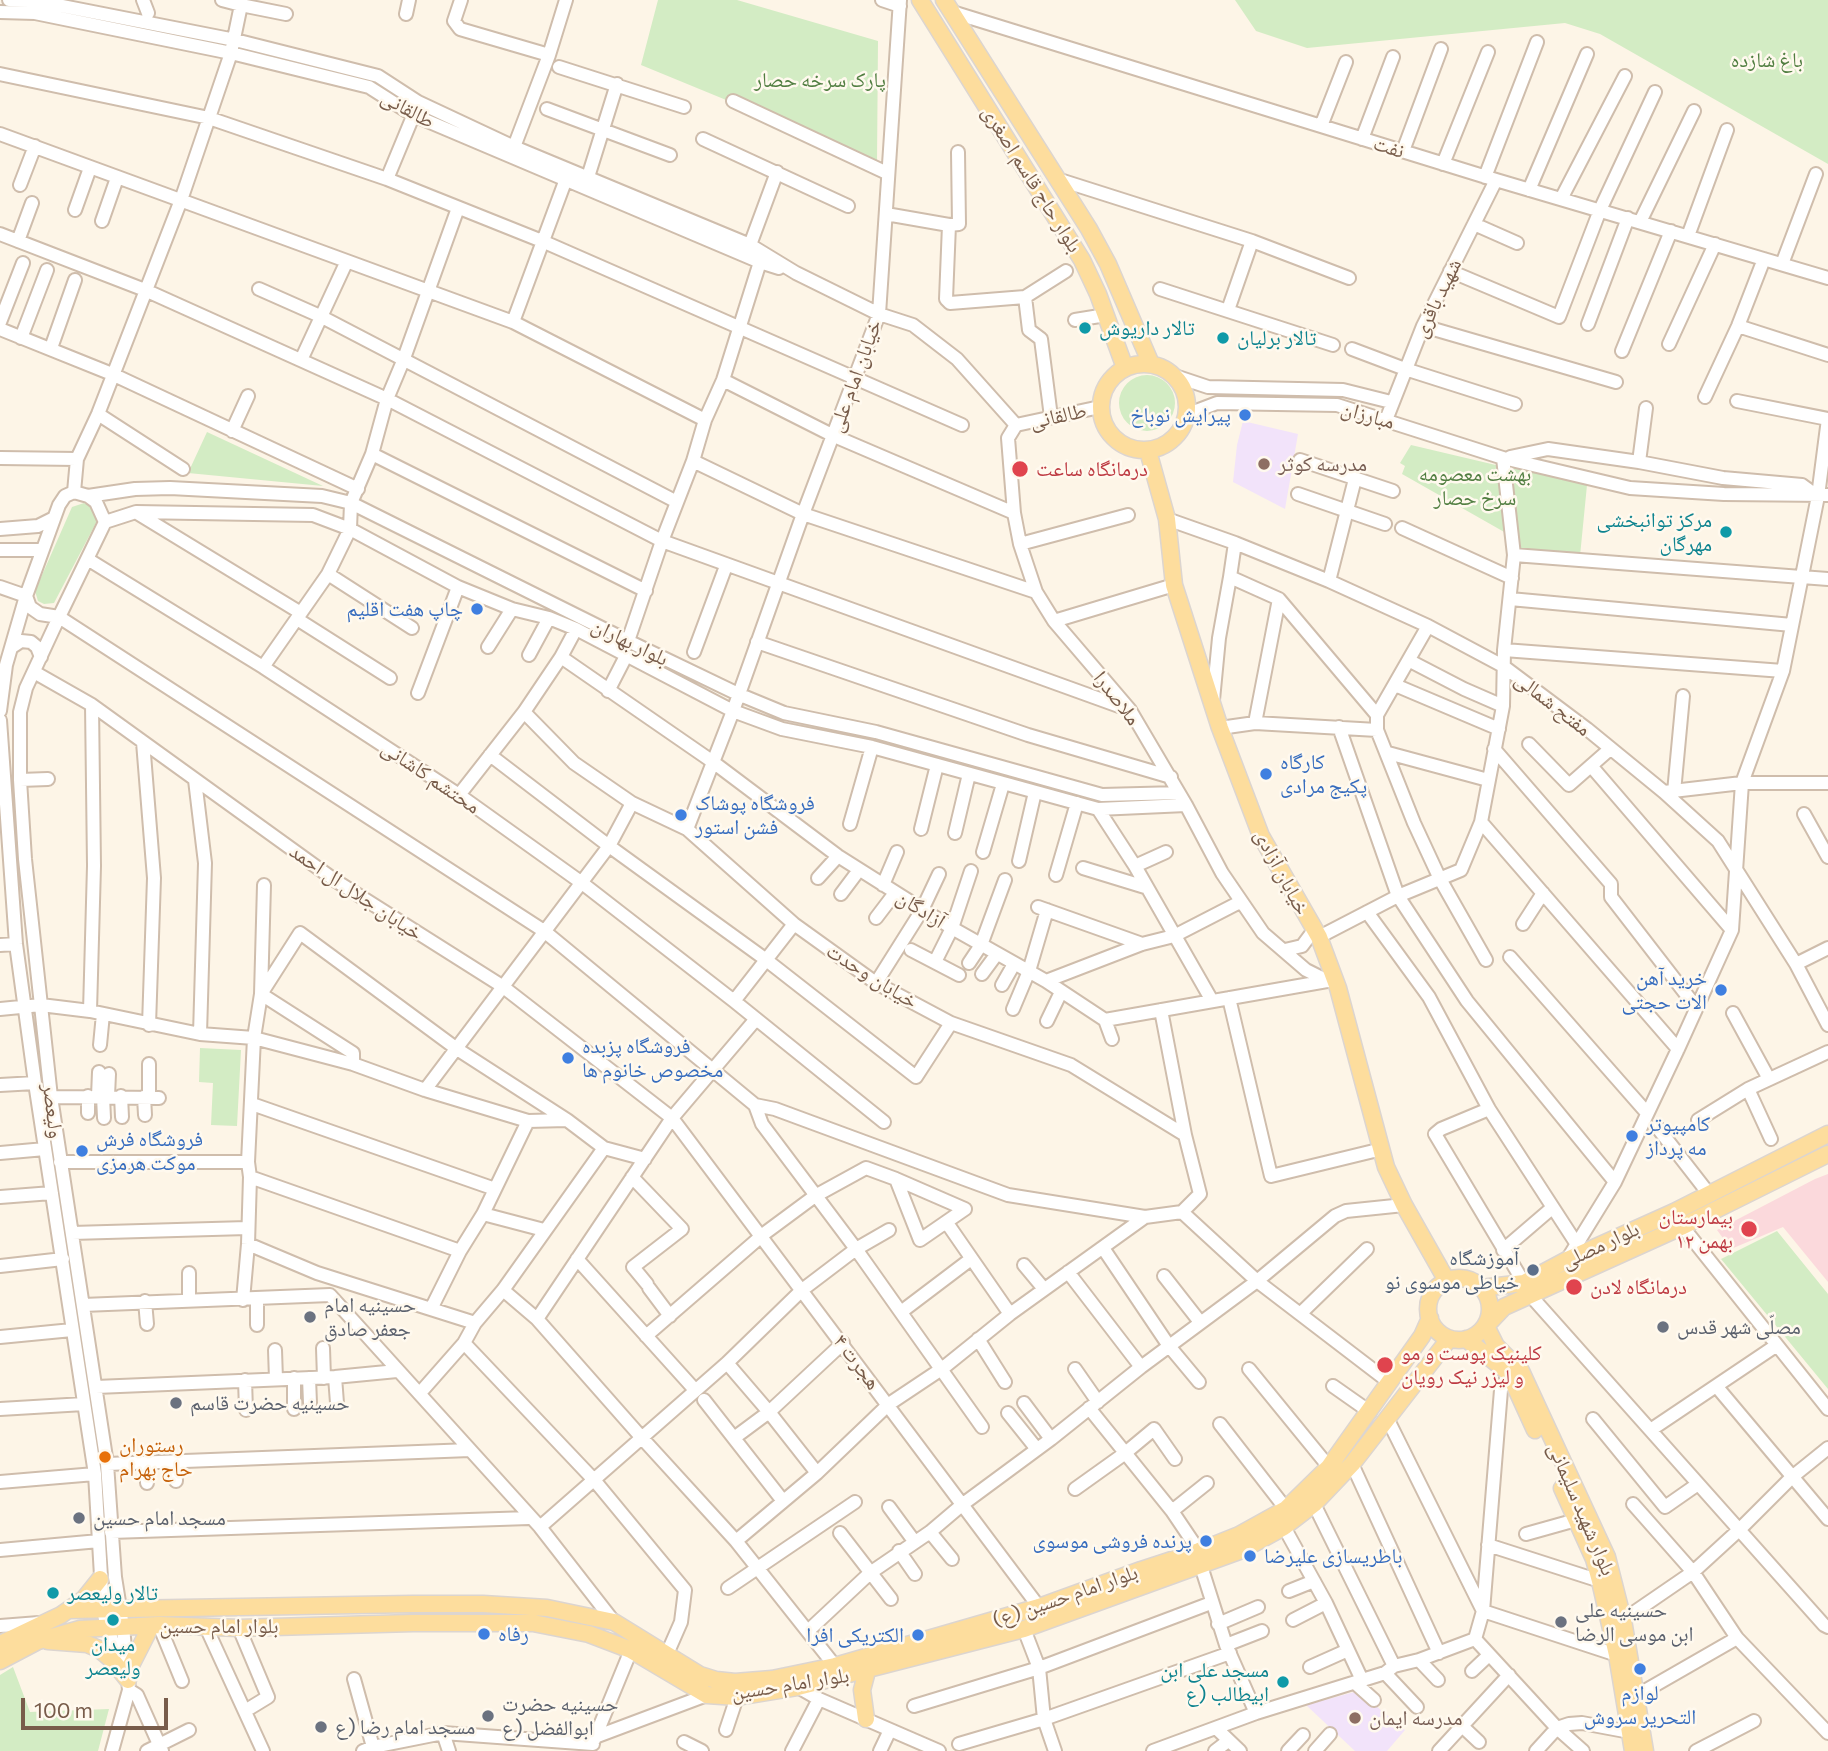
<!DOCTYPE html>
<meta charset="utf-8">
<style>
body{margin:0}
#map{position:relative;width:1828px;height:1751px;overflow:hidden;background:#fdf5e7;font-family:Commissioner,sans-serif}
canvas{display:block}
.scale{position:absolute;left:21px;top:1698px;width:147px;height:32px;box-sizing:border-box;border:4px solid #785c4a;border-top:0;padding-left:9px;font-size:21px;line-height:24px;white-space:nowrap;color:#785c4a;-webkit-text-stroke:5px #fff9ee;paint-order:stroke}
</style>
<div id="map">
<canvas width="1828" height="1751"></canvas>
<div class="scale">100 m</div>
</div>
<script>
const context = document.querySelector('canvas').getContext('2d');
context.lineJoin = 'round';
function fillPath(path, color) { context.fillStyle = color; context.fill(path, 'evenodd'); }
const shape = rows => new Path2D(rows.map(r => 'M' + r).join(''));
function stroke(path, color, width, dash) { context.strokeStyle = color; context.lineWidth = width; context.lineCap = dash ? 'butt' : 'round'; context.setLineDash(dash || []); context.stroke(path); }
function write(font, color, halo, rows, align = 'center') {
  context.font = font + ' Commissioner,"Noto Naskh Arabic",sans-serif'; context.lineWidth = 5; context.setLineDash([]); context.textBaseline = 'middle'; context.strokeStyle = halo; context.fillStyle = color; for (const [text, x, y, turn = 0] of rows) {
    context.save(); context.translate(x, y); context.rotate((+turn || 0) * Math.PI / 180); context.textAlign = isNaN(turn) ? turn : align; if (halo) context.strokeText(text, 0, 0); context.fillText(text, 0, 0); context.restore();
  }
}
fillPath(shape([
 [1243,421,1298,434,1285,509,1233,482,1237,445],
 [1358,1691,1405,1730,1387,1751,1355,1751,1306,1705]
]), '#f2e3fa');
fillPath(shape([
 [1828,1174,1828,1282,1783,1227,1731,1249,1717,1230,1815,1179]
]), '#fbd9dc');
fillPath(shape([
 [658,0,737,0,878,41,877,162,641,65],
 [1235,0,1828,0,1828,164,1600,34,1565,23,1307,48,1256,31],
 '1119 403a28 28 0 1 1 56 0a28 28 0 1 1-56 0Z',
 [207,432,323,486,188,473],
 [1411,445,1500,466,1506,533,1402,474,1405,466,1400,463],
 [1519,468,1587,485,1580,556,1520,550,1511,469],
 [84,503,94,509,97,521,54,603,44,604,38,601,35,591,72,507],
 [200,1048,241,1050,237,1126,211,1125,213,1083,199,1082],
 [1777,1231,1828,1294,1828,1389,1721,1259],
 [13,1667,30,1712,109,1709,98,1751,0,1751,0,1675]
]), '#d3ecc4');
const minor = shape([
 [9,0,34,1,62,6,235,40,378,76,418,102,514,147,750,245,796,273,879,314,913,325,957,359,1016,425],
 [143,0,148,13],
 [222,0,241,5],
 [461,0,454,21,460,29,549,55],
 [882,0,900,6],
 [0,12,35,13,231,53,369,87,413,115,760,262,779,268],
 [952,12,1496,180,1828,278],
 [406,14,409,0],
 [559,67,684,107],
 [0,74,209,118,387,179,542,241,962,425],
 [733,101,887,173],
 [547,109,670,155],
 [1321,126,1346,62],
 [0,134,513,322,705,420],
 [703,139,848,206],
 [1362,139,1393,57],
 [514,147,549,55,566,0],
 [1403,151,1441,49],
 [1443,164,1488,52],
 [588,177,617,84],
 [1485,177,1537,42],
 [387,179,416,109],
 [1057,179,1252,241,1349,278],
 [20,185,35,146],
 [1529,190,1587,54],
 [1561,199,1625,76],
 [75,210,90,168],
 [886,214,949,225,959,224,958,152],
 [102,221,117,178],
 [1640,222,1694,111],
 [1474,224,1517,243],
 [949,225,946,299,950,303,1025,297,1066,271],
 [0,234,145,290,387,399,662,541,1130,710],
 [1688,236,1727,130],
 [18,241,32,203],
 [750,245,777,172],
 [1782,264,1816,174],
 [1450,271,1559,317,1600,210,1655,92],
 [259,289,320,316,677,502],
 [1160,289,1333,345],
 [1025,297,1029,330,1041,339,1051,417],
 [1228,310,1252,241],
 [1075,320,1106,315],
 [0,322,23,263],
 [513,322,566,179],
 [1588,324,1628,218],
 [1423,326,1616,382],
 [1738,326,1828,355],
 [0,329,112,374,358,489],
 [21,338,47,270],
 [1669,344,1715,244],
 [51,348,75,280],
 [1352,349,1405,369,1515,404],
 [1622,351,1671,231],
 [301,360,346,263],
 [1175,376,1208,387,1343,390,1391,402],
 [723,380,834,436,1014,513],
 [1705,397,1738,326,1764,259],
 [1737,401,1828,419],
 [98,414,183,469],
 [1188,414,1217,403,1337,405,1503,458,1630,488,1724,494,1828,495],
 [1386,420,1423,326,1496,180],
 [1016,425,1008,438,1014,513,1020,544,1036,592,1054,621,1130,710,1186,805,1222,873,1263,933,1306,970,1328,981],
 [1016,425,1100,407],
 [232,431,248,396],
 [372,454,646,591],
 [1510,457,1548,449,1639,462,1723,478,1802,485,1817,496],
 [0,458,77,459],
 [1300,460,1393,491],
 [693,461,803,514,1036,592],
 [1639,462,1646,408],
 [74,492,77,459,98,414,181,200,231,53,241,5,286,14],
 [74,492,88,496,96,502,105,522,59,617,40,614,30,607,26,596,59,505,65,496,74,492],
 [1298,494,1385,524],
 [88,496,135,489,170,488,322,496,351,503,628,641,738,694,784,713,876,732,1102,795,1179,793],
 [137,513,301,613],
 [1167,519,1235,543,1329,581,1428,626,1503,666,1587,729,1664,792,1718,841,1796,964,1828,1025],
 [105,522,136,512,313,515,350,529,458,587,512,609,549,618,576,629,733,711,782,729,872,747,1098,809,1186,805],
 [1402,528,1512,578],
 [0,529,38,526,52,519],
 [1235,543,1230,577,1279,599,1377,715,1377,730,1414,823,1440,879,1486,960],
 [1020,544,1128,515],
 [0,550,41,550],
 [1514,555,1828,579],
 [89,560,263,667,459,795,582,883,734,1001,884,1122],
 [328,574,412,628],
 [1329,581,1355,479],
 [0,587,26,596,6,665,0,711],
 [1510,599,1792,625],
 [297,619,390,678],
 [1054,621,1174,585],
 [628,641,662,541,693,461,705,420,723,380,760,262],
 [757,642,1028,735,1171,777],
 [12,647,21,641,31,642,37,647,41,657],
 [488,647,512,609],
 [1504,650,1783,671],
 [694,652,726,566],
 [529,655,549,618],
 [561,657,713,762,838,856,952,928,1046,981,1105,1020,1327,981],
 [1410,661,1464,689,1503,706],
 [263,667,328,574,350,529,351,503,372,454,387,399,403,361,458,208],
 [34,672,92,705,336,881,502,986,672,1118,1039,1607],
 [1395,685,1499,729],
 [608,691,626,656],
 [418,693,458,587],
 [1213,700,1219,638,1230,577],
 [524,712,574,763,632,803,687,829,794,924,876,983,951,1023,1071,1065,1185,1135,1200,1194,1182,1212],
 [1377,715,1428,626],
 [0,720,16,944,35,1083,95,1474,103,1610,107,1628,123,1665],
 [1255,723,1279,599],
 [1339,727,1398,896,1467,1001,1615,1182],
 [1220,728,1255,723,1377,730],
 [143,742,154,878,149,1025],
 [1529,744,1569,785,1610,749],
 [1494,749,1611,884,1611,897,1696,1007],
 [1388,753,1488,780],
 [490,755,609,846,765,959,916,1077,951,1023],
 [1592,767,1732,930],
 [20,780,48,779],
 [195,780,205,863,200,1034],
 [1664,792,1742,783,1828,783],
 [1674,792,1683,696],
 [459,795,524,712,561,657,576,629],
 [1098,809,1135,866,1211,999],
 [1804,814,1828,857],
 [1481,822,1678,1049],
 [850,824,872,747],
 [687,829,733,711,803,514,879,314,900,0],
 [921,829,937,765],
 [955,833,969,774],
 [983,852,1003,784],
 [1019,861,1035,792],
 [1135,866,1166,852],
 [1083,868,1145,887],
 [1056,875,1077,803],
 [818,878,838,856],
 [883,885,897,852],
 [841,894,859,870],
 [1038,907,1142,944],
 [1367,912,1429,997,1489,1109,1576,1243],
 [876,918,895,893],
 [1523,924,1543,893],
 [1319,937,1398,896,1461,870,1481,822,1503,706,1504,650,1514,555,1503,458],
 [0,945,16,944],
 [911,950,959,975],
 [1285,950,1302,946,1314,930],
 [1510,957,1647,1113],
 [935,962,952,928,971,871],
 [969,963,981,945,1005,880],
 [1796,964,1828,948],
 [982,974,996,955],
 [1046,981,1142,944,1174,936,1240,902],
 [876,983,922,910,939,874],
 [1002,985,1014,964],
 [1229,998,1271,1176,1382,1149],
 [734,1001,794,924],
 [0,1009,41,1005,90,1011,200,1034,254,1038,353,1064,425,1090,528,1121,567,1120,604,1148,645,1159],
 [1013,1009,1029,971,1047,910],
 [1161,1010,1185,1135],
 [90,1011,94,866,92,705],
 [1733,1013,1769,1079],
 [1105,1020,1112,1039],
 [1047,1021,1061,992],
 [100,1045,103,1014],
 [353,1064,353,1053,261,994,300,933,457,1049,567,1120],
 [0,1085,35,1083],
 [1748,1089,1771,1139],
 [425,1090,609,846,632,803],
 [88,1096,88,1113],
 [98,1096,99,1072],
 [103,1096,104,1118],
 [108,1096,109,1074],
 [121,1096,122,1117],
 [51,1097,159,1098],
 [144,1097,145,1115],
 [149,1097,149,1064],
 [252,1104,495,1189],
 [755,1105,762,1124,856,1249,982,1427],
 [1489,1109,1441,1129,1435,1134,1524,1283],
 [1698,1120,1748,1089,1828,1052],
 [1657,1127,1709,1194],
 [0,1153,45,1149],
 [60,1162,248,1162],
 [250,1177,460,1251],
 [632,1177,682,1229,633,1267,647,1284],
 [0,1197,52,1193],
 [483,1214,544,1230],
 [1678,1221,1828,1409],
 [947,1223,1010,1314],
 [72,1233,247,1228],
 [248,1244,317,1273,475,1323],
 [1103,1248,1169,1346,1199,1382],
 [1503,1250,1552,1208],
 [577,1259,695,1390],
 [1567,1260,1615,1182,1678,1049,1732,930,1742,783,1783,671,1818,496,1828,419],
 [1024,1265,1044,1289],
 [0,1266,63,1259],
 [1068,1272,1141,1367],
 [1164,1276,1200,1322],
 [649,1288,670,1316],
 [503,1290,537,1319,642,1438,736,1541,835,1666],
 [1530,1295,1824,1625,1828,1627],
 [243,1300,248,1244,250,1177,248,1162,254,1038,261,994,264,885],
 [257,1300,257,1325],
 [145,1301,147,1324],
 [189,1301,189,1273],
 [83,1305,330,1295,540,1527,614,1622],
 [431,1309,460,1251,483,1214,528,1121],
 [901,1312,971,1259],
 [1300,1314,1367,1249],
 [537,1319,672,1118,756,1019],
 [646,1336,765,1233,815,1196,866,1168,896,1179,965,1209,920,1240,896,1179],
 [0,1337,72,1330],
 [978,1339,1005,1382],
 [464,1343,595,1481,685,1590,681,1622,667,1654],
 [323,1348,324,1378],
 [275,1350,276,1379],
 [727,1363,769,1412,817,1473],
 [1075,1369,1098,1402],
 [1249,1369,1329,1467],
 [335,1377,337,1403],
 [294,1378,294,1409],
 [309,1378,310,1403],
 [245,1380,246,1410],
 [1333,1386,1370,1412],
 [96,1387,335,1377,397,1371],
 [1717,1387,1828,1519],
 [420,1393,464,1343,475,1323,503,1290,604,1148],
 [704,1400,783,1501],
 [1024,1403,1051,1439],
 [1089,1408,1172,1511,1199,1551],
 [0,1409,84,1404],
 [1008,1413,1036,1448],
 [1387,1418,1483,1611,1617,1655],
 [1593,1419,1665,1507,1698,1484],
 [1220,1424,1286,1509],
 [1652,1429,1777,1345],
 [734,1438,769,1412,843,1343],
 [175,1461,176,1481],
 [147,1462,147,1483],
 [107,1464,470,1450],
 [1352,1464,1439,1653],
 [0,1482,95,1474],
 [1075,1489,1124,1454,1154,1429,1175,1459],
 [1314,1504,1394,1666],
 [1633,1504,1693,1572,1737,1638,1828,1733],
 [889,1507,914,1541],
 [1172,1511,1207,1483],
 [540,1527,727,1363,802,1290,856,1249,889,1230],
 [1284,1527,1326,1603,1362,1680],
 [111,1532,529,1518],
 [930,1532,952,1559],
 [840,1533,891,1599],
 [1526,1534,1576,1520],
 [736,1541,817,1473,889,1404,943,1368,1010,1314,1145,1217,1182,1212,1257,1281,1389,1382],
 [1488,1545,1600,1581],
 [0,1550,99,1541],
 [899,1551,915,1574],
 [1201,1566,1226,1645,1256,1713],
 [728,1588,855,1502],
 [1289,1591,1314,1581],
 [1293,1620,1326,1603],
 [1623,1620,1693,1572,1740,1529,1792,1477,1828,1448],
 [1218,1624,1258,1607],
 [159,1625,182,1681],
 [0,1626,39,1623],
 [206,1627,263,1751],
 [239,1628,268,1697,245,1711],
 [1024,1629,1039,1668,1044,1719,1055,1751],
 [808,1631,870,1573,930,1532,963,1504,1051,1439,1141,1367,1257,1281,1335,1216,1346,1211,1404,1205],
 [1475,1639,1483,1611,1501,1390,1509,1373],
 [1475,1639,1557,1728,1583,1751],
 [1226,1645,1262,1631],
 [1419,1660,1438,1680],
 [1310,1667,1348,1650],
 [1472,1671,1489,1655],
 [1385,1673,1417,1707],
 [354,1679,373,1747],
 [1355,1683,1374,1700],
 [798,1687,819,1699,939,1751],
 [129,1690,137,1695,162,1751],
 [1636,1696,1737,1638],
 [914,1706,1039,1668,1211,1603],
 [1462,1726,1479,1742],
 [1217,1729,1240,1751],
 [726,1730,737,1697],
 [443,1733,449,1751],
 [595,1737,707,1695],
 [594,1740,631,1650],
 [684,1742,702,1751],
 [959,1744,1044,1719,1230,1653],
 [112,1751,129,1690,123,1627,115,1577,107,1464,51,1097,25,859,20,780,20,712,26,688,59,617,544,931,755,1105,775,1109,1008,1195,1145,1217],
 [147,1751,189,1730],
 [363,1751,373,1747,443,1733,593,1744],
 [792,1751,819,1699],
 [880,1751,890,1730],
 [1153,1751,1256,1713,1385,1673,1394,1666,1419,1660,1475,1639],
 [1215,1751,1228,1741],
 [1288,1751,1303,1735],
 [1315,1751,1330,1734],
 [1439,1751,1509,1675],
 [1536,1751,1557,1728,1569,1724,1582,1723,1630,1732],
 [1696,1751,1754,1721]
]);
const major = shape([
 [920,0,1082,260,1098,294,1125,368],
 [944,0,1089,229,1108,264,1151,364],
 '1101 407a43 43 0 1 1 86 0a43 43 0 1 1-86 0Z',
 [1148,451,1167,519,1174,585,1220,728,1261,836,1319,937,1338,988,1386,1167,1404,1205,1447,1281],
 '1428 1309a31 31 0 1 1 62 0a31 31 0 1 1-62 0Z',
 [1481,1288,1524,1283,1567,1260,1674,1212,1828,1134],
 [1466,1339,1509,1373,1535,1430],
 [1562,1488,1594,1559,1600,1581,1617,1655,1633,1751],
 [68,1610,412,1604,483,1604,547,1608,614,1622,700,1675,716,1680,735,1682,772,1679,835,1666,1039,1607,1141,1570,1199,1551,1239,1535,1286,1509,1329,1467,1422,1336,1430,1318],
 [48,1641,87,1644,99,1649,112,1660,128,1680],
 [0,1644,61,1615,84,1599,100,1579],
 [0,1661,38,1641,80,1629,159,1625,239,1628,413,1623,533,1623,589,1634,631,1650,707,1695,737,1697,798,1687,1024,1629,1242,1550,1284,1527,1314,1504,1352,1464,1449,1339],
 [127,1673,151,1626],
 [866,1719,862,1690,867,1671],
 [1645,1751,1623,1620,1607,1557,1521,1371,1496,1346,1486,1326,1504,1307,1681,1227,1828,1154]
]);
stroke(minor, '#cfbdac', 16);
stroke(major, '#dcd5d0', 19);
stroke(minor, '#fff', 12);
stroke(major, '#fddd9d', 16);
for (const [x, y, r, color] of [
 [1085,328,7,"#0f9aa8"],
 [1223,338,7,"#0f9aa8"],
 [1245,415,7,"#3f7fe0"],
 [1264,464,7,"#8d6e63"],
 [1020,469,9,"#e0444e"],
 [1726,532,7,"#0f9aa8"],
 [477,609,7,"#3f7fe0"],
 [1266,774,7,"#3f7fe0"],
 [681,815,7,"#3f7fe0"],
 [1721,990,7,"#3f7fe0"],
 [568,1058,7,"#3f7fe0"],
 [1632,1136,7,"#3f7fe0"],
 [82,1151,7,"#3f7fe0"],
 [1749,1229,9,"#e0444e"],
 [1533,1270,7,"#5c6f8a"],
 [1574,1287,9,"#e0444e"],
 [310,1317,7,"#6b7280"],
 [1663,1327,7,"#6b7280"],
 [1385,1365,9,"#e0444e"],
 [176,1403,7,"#6b7280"],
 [105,1457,7,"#e8710a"],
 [79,1518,7,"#6b7280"],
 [1206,1541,7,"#3f7fe0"],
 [1250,1556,7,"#3f7fe0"],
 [53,1593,7,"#0f9aa8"],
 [113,1620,7,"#0f9aa8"],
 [1561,1622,7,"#6b7280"],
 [484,1634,7,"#3f7fe0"],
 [918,1635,7,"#3f7fe0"],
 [1640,1669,7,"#3f7fe0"],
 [1283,1682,7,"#0f9aa8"],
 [488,1716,7,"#6b7280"],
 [1355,1718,7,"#8d6e63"],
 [321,1727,7,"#6b7280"]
]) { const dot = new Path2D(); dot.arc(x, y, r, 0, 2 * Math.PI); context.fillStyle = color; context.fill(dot); stroke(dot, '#fff9ee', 2.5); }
write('21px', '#517e41', '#fff9ee', [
 ["باغ شازده",1767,60],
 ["پارک سرخه حصار",820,80],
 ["بهشت معصومه",1475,474],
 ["سرخ حصار",1475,498]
]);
write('21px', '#785c4a', '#fff9ee', [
 ["طالقانی",408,109,29],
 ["نفت",1389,147,17],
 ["بلوار حاج قاسم اصغری",1032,179,58],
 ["شهید باقری",1437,298,-64],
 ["خیابان امام علی",855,376,-70],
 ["مبارزان",1368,415,16],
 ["طالقانی",1058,416,-12],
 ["بلوار بهاران",630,642,26],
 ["ملاصدرا",1117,698,52],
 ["مفتح شمالی",1553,704,38],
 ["محتشم کاشانی",431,777,34],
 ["خیابان آزادی",1282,872,62],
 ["خیابان جلال ال احمد",356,892,34],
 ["آزادگان",921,909,32],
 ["خیابان وحدت",872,976,32],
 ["ولیعصر",53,1111,83],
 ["بلوار مصلی",1600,1245,-25],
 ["هجرت ۴",857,1362,53],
 ["بلوار شهید سلیمانی",1582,1509,67],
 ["بلوار امام حسین (ع)",1065,1596,-19],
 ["بلوار امام حسین",219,1626],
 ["بلوار امام حسین",790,1684,-9]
]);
write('21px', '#0d838f', '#fff9ee', [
 ["تالار داریوش",1099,328],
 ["تالار برلیان",1237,338],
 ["مرکز توانبخشی",1712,520,"right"],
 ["مهرگان",1712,544,"right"],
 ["تالار ولیعصر",67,1593],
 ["میدان",113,1644,"center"],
 ["ولیعصر",113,1668,"center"],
 ["مسجد علی ابن",1269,1670,"right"],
 ["ابیطالب (ع",1269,1694,"right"]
], 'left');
write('21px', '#366cbe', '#fff9ee', [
 ["پیرایش نوباخ",1231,415,"right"],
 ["چاپ هفت اقلیم",463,609,"right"],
 ["کارگاه",1280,762],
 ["پکیج مرادی",1280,786],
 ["فروشگاه پوشاک",695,803],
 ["فشن استور",695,827],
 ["خرید آهن",1707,978,"right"],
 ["الات حجتی",1707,1002,"right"],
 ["فروشگاه پزبده",582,1046],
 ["مخصوص خانوم ها",582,1070],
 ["کامپیوتر",1646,1124],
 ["مه پرداز",1646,1148],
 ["فروشگاه فرش",96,1139],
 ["موکت هرمزی",96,1163],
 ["پرنده فروشی موسوی",1192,1541,"right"],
 ["باطریسازی علیرضا",1264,1556],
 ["رفاه",498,1634],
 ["الکتریکی افرا",904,1635,"right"],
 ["لوازم",1640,1693,"center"],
 ["التحریر سروش",1640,1717,"center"]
], 'left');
write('21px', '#785e54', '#fff9ee', [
 ["مدرسه کوثر",1278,464],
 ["مدرسه ایمان",1369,1718]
], 'left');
write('21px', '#be3a42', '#fff9ee', [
 ["درمانگاه ساعت",1036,469],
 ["بیمارستان",1733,1217,"right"],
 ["۱۲ بهمن",1733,1241,"right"],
 ["درمانگاه لادن",1590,1287],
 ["کلینیک پوست و مو",1401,1353],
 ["و لیزر نیک رویان",1401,1377]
], 'left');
write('21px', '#4e5e75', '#fff9ee', [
 ["آموزشگاه",1519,1258],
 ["خیاطی موسوی نو",1519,1282]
], 'right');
write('21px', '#5b616d', '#fff9ee', [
 ["حسینیه امام",324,1305],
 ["جعفر صادق",324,1329],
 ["مصلّی شهر قدس",1677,1327],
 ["حسینیه حضرت قاسم",190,1403],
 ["مسجد امام حسین",93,1518],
 ["حسینیه علی",1575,1610],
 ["ابن موسی الرضا",1575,1634],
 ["حسینیه حضرت",502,1704],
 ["ابوالفضل (ع",502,1728],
 ["مسجد امام رضا (ع",335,1727]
], 'left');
write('21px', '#c56008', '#fff9ee', [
 ["رستوران",119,1445],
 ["حاج بهرام",119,1469]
], 'left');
</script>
